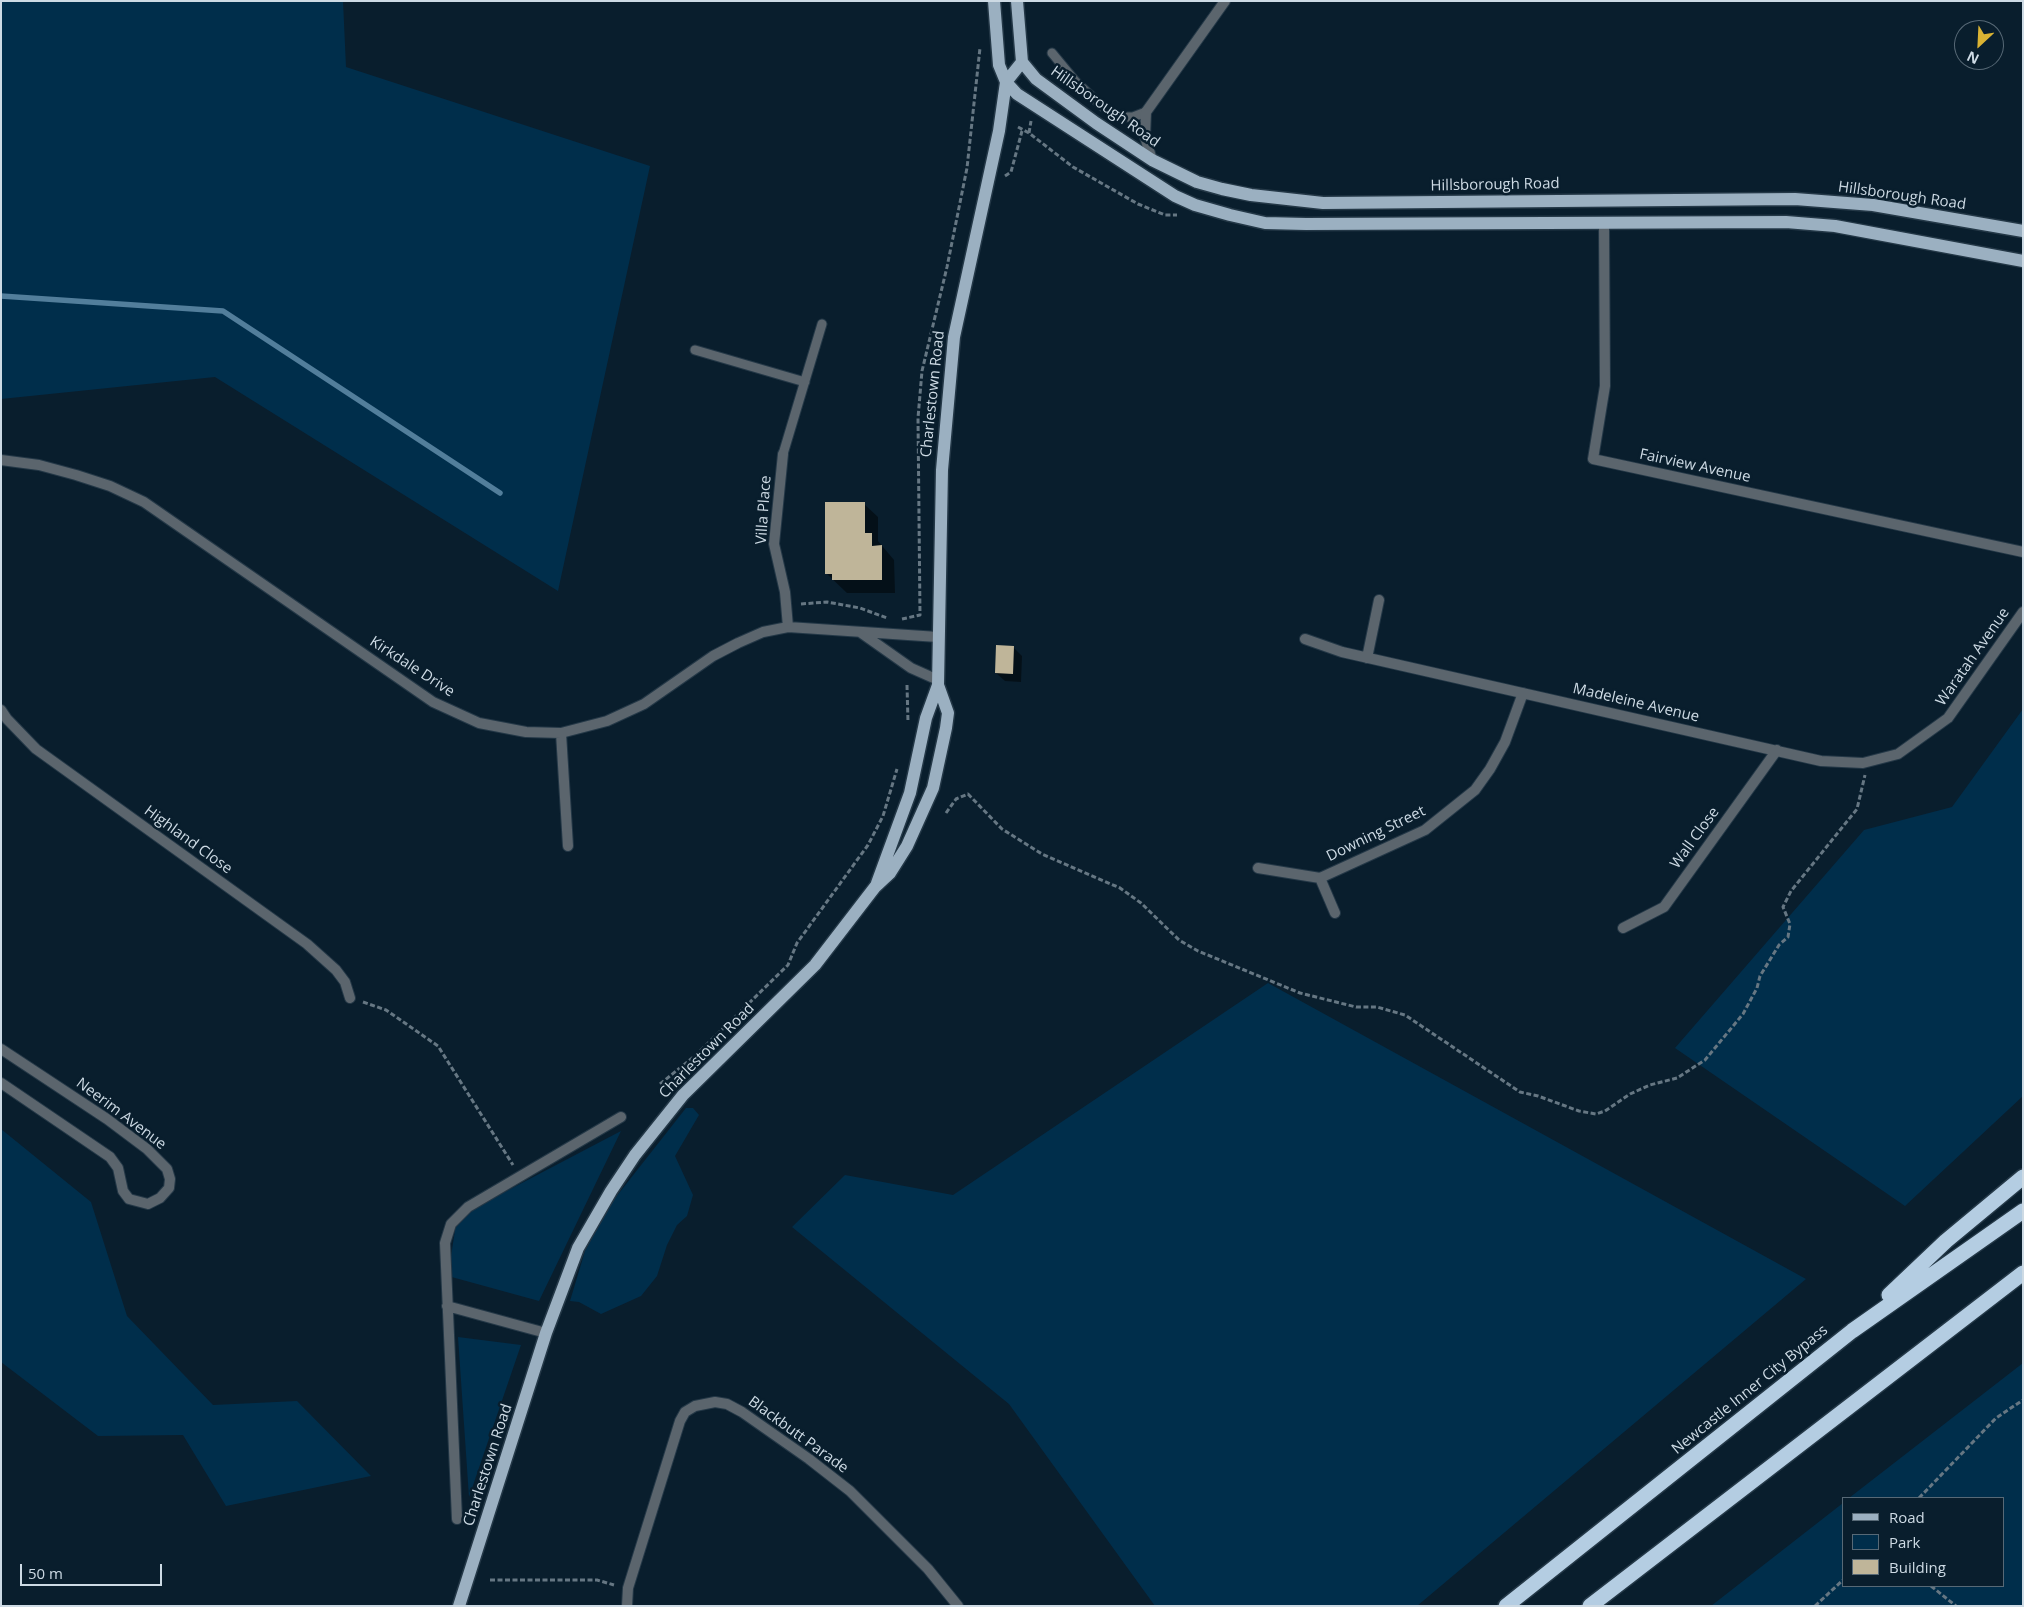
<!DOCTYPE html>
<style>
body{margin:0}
#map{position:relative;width:2024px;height:1607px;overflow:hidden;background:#091e2d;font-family:"Open Sans",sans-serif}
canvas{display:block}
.frame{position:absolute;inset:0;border:2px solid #cddae4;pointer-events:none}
.legend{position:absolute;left:1842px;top:1497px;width:162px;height:90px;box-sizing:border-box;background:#091e2d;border:1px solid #576976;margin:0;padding:6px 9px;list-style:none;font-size:15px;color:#cddae4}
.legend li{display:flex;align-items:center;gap:10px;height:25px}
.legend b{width:25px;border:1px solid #576976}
.north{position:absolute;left:1954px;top:20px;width:50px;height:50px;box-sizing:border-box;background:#091e2d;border:1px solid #576976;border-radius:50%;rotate:205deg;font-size:14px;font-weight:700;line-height:20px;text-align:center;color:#cddae4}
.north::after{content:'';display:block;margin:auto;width:18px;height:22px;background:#dab333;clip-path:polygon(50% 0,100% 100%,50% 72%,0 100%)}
.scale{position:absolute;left:20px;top:1564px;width:142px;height:22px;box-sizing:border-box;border:2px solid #cddae4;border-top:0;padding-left:6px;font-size:15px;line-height:18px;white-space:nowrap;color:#cddae4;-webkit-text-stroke:4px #091e2d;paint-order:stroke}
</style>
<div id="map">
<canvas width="2024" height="1607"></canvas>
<div class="frame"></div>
<ul class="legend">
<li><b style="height:6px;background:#9bb0c1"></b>Road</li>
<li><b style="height:14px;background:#002e4b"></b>Park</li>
<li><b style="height:14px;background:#bfb599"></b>Building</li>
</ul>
<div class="north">N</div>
<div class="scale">50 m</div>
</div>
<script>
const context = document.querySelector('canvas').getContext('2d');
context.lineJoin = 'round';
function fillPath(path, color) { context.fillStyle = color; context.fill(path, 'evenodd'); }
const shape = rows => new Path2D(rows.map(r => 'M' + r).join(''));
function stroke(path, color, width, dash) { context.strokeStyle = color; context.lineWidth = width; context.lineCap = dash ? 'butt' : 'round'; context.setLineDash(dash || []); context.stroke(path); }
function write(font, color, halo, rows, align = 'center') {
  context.font = font + ' "Open Sans",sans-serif'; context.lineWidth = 5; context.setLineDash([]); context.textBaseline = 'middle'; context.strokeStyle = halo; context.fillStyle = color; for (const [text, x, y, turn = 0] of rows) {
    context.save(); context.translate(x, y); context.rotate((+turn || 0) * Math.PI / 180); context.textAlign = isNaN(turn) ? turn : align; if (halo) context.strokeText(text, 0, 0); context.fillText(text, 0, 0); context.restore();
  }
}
fillPath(shape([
 [1,1,343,1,346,67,650,166,558,591,215,377,1,399],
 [2023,709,2023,1096,1905,1206,1675,1048,1864,830,1952,807],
 [1268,983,1806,1279,1417,1606,1155,1606,1009,1404,792,1227,845,1175,953,1195],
 [686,1108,693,1108,699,1115,675,1156,693,1195,687,1216,677,1225,667,1245,657,1276,641,1296,601,1314,579,1302,570,1301,585,1251,612,1202],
 [1,1129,91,1202,127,1316,213,1405,297,1401,371,1476,226,1506,183,1435,98,1436,1,1362],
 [621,1131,539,1301,448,1276,457,1217],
 [458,1337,521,1345,469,1497],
 [2023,1363,2023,1606,1711,1606,1843,1503,1843,1586,2003,1586,2003,1498,1849,1498]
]), '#002e4b');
fillPath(shape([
 [864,504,878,517,878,541,894,560,895,593,847,593,827,574],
 [1013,647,1022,656,1021,682,1005,681,996,673]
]), '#0007');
stroke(shape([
 [1,296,223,311,500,493]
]), '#527e9b', 5.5);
fillPath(shape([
 [825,502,865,502,865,533,872,533,872,546,882,545,882,580,832,580,832,574,825,574],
 [996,645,1014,646,1013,674,995,673]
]), '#bfb599');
const service = shape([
 [1052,53,1076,82,1102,106,1120,117,1133,117,1146,112],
 [695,350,805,382],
 [783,454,822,324]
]);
const minor = shape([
 [1152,160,1145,137,1146,112,1225,1],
 [1604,223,1605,386,1593,459,2023,552],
 [783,454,774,544,785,592,788,627],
 [1,460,39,465,76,475,110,486,144,502,433,702,479,723,526,732,561,733,607,721,644,704,713,656,738,643,763,632,788,627,938,637],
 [860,632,911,668,938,680],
 [1305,639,1342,652,1821,761,1863,763,1898,754,1948,718,2023,612],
 [1367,658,1379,600],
 [1,710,7,719,36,749,307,944,336,970,345,982,350,998],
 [561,733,568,846],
 [1258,868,1320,878,1425,830,1475,790,1490,769,1505,742,1523,693],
 [1320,878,1335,913],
 [1623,928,1664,907,1777,750],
 [1,1049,107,1119,147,1149,167,1169,170,1179,169,1188,160,1198,148,1204,129,1199,123,1191,118,1168,110,1157,1,1083],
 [447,1306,546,1333],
 [457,1519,445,1243,451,1224,468,1207,621,1117],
 [627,1606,628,1588,680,1421,685,1412,695,1406,715,1402,727,1404,742,1412,809,1459,850,1491,928,1569,958,1606]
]);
const primary = shape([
 [994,1,999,65,1006,82,1017,94,1175,196,1195,205,1230,215,1265,223,1306,224,1786,222,1835,226,2023,261],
 [1017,1,1022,62,1036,79,1096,123,1152,160,1197,182,1222,189,1251,195,1323,203,1795,199,1873,205,2023,231],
 [877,883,910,793,926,718,938,685,942,470,954,337,999,131,1006,82,1022,62],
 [459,1606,546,1333,578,1248,611,1191,635,1155,683,1095,815,965,875,887,890,873,907,846,933,788,946,728,948,713,938,685]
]);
const motorway = shape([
 [1889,1295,1946,1241,2023,1177],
 [1506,1606,1852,1331,2023,1211],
 [1590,1606,2023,1273]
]);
stroke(service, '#243847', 11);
stroke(minor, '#243847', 12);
stroke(primary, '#243847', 15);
stroke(motorway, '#243847', 18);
stroke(shape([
 [1018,127,1029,133,1073,167,1138,204,1165,215,1177,215],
 [1029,133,1031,121],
 [1005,176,1011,172,1022,131],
 [801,604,827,602,860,608,887,618],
 [902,619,920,615,918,418,922,371,947,267,967,168,980,48],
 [907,685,908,722],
 [946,813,956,799,968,794,1002,829,1042,854,1120,888,1141,903,1179,940,1198,951,1300,993,1356,1007,1377,1007,1405,1015,1520,1092,1538,1096,1579,1111,1596,1114,1605,1111,1630,1094,1650,1085,1677,1078,1705,1060,1743,1014,1757,988,1760,976,1779,945,1788,937,1790,924,1783,907,1791,891,1857,809,1865,775],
 [363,1002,386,1010,438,1046,513,1165],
 [660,1084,696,1055,788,965,797,943,868,845,883,816,897,769],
 [1919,1498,1996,1418,2023,1400],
 [490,1580,597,1580,614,1585],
 [1931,1586,1956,1606],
 [1815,1606,1843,1580]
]), '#667783', 3, [5, 2.5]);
stroke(service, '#5b656d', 9);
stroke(minor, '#5b656d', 10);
stroke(primary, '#9bb0c1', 12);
stroke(motorway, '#b4cde2', 15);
write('15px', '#cddae4', '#091e2d', [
 ["Hillsborough Road",1105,107,35],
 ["Hillsborough Road",1495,185,-1],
 ["Hillsborough Road",1902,196,8],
 ["Charlestown Road",933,394,-84],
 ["Fairview Avenue",1695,466,12],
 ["Villa Place",764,510,-86],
 ["Waratah Avenue",1973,657,-55],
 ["Kirkdale Drive",412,667,33],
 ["Madeleine Avenue",1636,703,13],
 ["Downing Street",1376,834,-26],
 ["Wall Close",1695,838,-54],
 ["Highland Close",188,840,36],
 ["Charlestown Road",707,1051,-45],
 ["Neerim Avenue",121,1114,37],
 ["Newcastle Inner City Bypass",1750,1390,-39],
 ["Blackbutt Parade",798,1435,36],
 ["Charlestown Road",488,1465,-72]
]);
</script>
